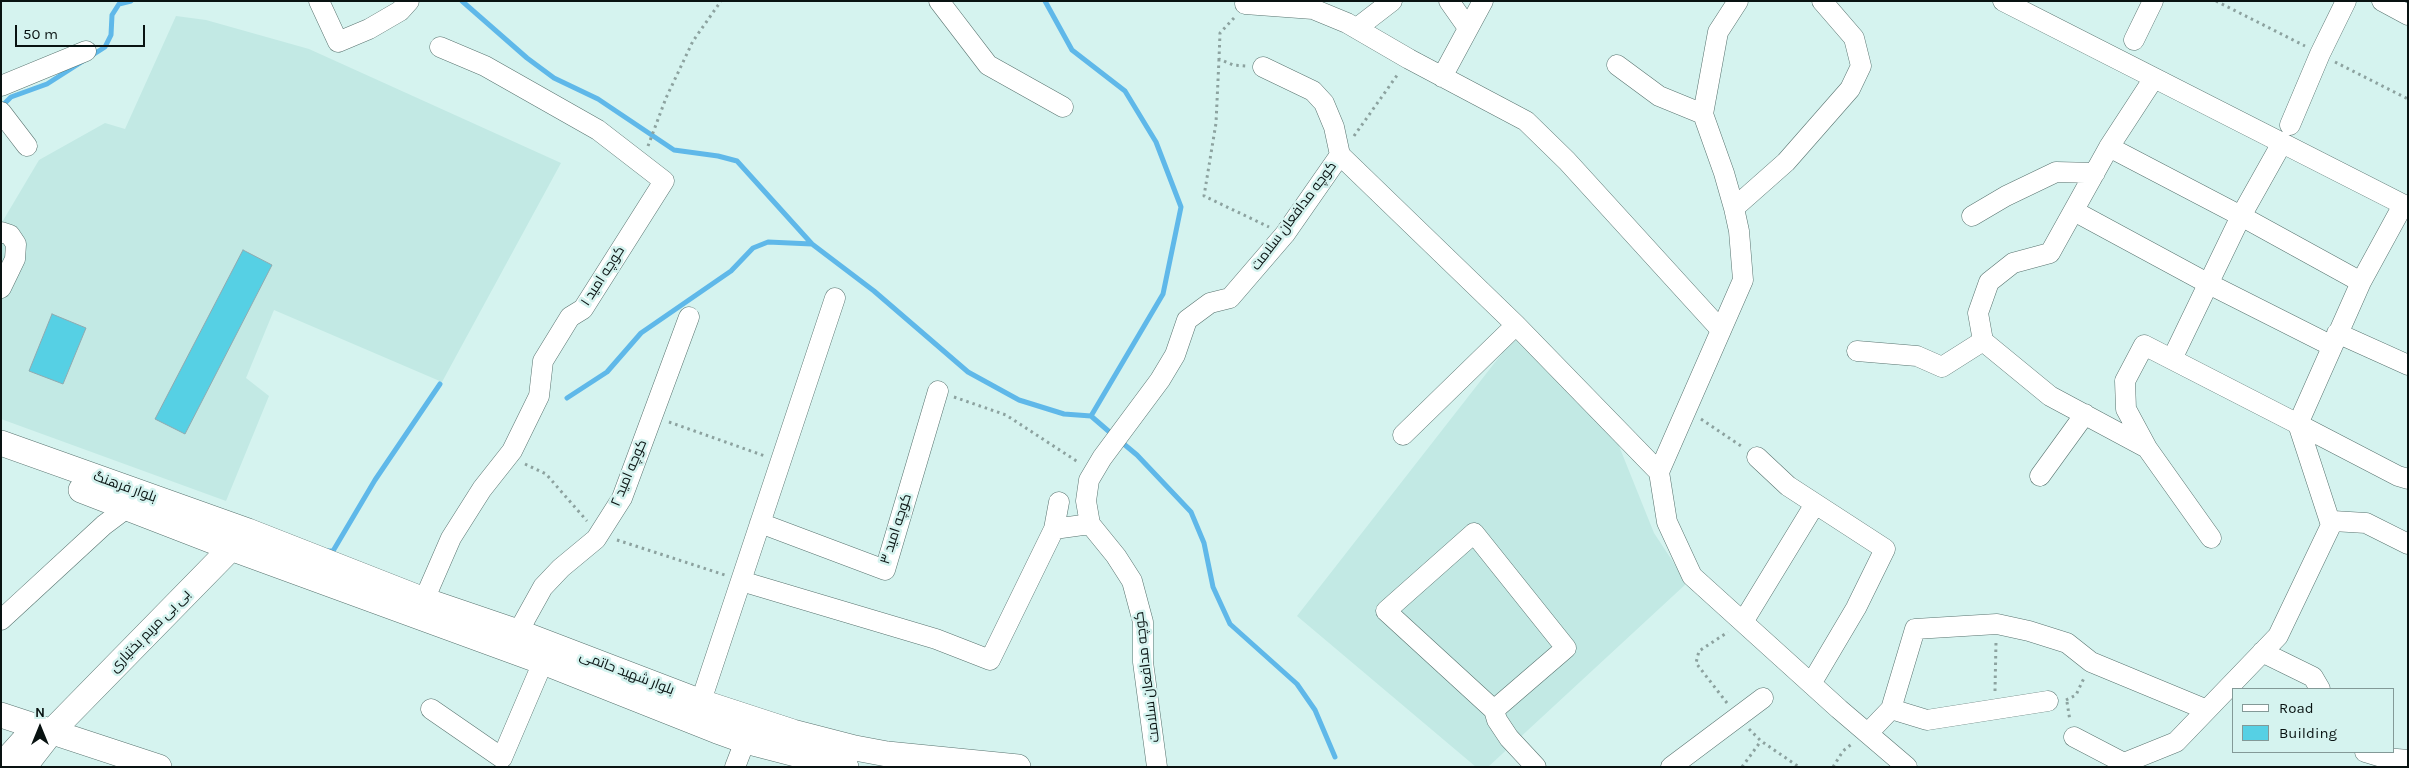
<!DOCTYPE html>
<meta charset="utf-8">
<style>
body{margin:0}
#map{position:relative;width:2409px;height:768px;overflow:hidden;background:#d5f3ef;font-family:Karla,sans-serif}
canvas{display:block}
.frame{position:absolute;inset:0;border:2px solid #091312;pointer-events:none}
.legend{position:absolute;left:2232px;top:688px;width:162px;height:65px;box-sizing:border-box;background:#d5f3ef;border:1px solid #839997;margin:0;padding:6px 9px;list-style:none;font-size:15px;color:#091312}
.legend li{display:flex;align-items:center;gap:10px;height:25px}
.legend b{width:25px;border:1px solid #839997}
.north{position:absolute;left:15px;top:703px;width:50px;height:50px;-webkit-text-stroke:4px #d5f3ef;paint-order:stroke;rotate:0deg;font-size:14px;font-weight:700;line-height:20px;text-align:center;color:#091312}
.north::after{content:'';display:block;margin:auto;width:18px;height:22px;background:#091312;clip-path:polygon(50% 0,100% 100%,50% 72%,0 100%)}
.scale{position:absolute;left:15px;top:25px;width:130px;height:22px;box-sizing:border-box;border:2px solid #091312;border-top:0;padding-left:6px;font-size:15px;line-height:18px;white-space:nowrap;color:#091312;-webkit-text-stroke:4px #d5f3ef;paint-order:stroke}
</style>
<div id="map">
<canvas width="2409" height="768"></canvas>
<div class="frame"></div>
<ul class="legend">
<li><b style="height:6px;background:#fff"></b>Road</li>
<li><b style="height:14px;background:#56d0e4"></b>Building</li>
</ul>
<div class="north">N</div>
<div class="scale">50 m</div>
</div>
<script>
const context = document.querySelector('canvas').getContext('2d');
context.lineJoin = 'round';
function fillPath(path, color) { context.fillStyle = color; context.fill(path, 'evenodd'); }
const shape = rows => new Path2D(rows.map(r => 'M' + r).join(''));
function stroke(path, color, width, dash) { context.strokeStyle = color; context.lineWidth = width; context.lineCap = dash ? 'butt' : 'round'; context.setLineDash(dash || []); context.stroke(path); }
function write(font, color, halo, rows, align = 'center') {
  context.font = font + ' Karla,Cairo,sans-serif'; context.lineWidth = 5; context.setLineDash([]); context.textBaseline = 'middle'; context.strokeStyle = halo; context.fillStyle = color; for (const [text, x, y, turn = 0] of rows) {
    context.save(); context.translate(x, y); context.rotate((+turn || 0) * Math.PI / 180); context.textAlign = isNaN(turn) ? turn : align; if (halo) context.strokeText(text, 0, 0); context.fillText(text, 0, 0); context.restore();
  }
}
fillPath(shape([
 [176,16,206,20,309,49,561,163,442,382,274,310,246,378,269,396,226,501,1,419,1,224,39,160,105,123,125,129],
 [1514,338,1615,436,1654,533,1687,583,1488,767,1476,767,1297,616]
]), '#c2e9e4');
stroke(shape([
 [462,1,527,58,554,78,598,99,674,150,718,156,737,161,812,244,874,291,968,372,1019,400,1064,414,1091,416,1113,435],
 [1045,1,1072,50,1125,91,1156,142,1181,207,1163,294,1091,416],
 [2,106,11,97,47,84,105,47,111,35,112,15,119,4,131,1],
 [567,398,607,372,641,333,731,271,753,248,768,242,812,244],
 [1119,440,1137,455,1191,512,1204,543,1213,587,1230,624,1297,684,1315,710,1335,757],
 [328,551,333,551,375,480,440,384]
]), '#5fb8e9', 5);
const building = shape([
 [243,250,272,265,185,434,155,419,243,250],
 [52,314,86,328,63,384,29,371,52,314]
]);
fillPath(building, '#56d0e4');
stroke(building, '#8fabb1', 1);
const minor = shape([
 [319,1,338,42,369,29,400,11,409,1],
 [939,1,988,65,1063,107],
 [1449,1,1468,28],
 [1738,1,1718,32,1703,114,1724,173,1734,208,1739,231,1743,280,1659,472,1667,522,1692,576,1839,709,1907,767],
 [2003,1,2408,207],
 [2382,1,2408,15],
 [1245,4,1313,9,1347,23,1409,59,1526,121,1567,161,1721,330],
 [1357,28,1392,1],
 [2134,40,2153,1],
 [1617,65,1659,96,1703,114],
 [1263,67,1313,91,1324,103,1334,127,1340,155],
 [1442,77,1483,1],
 [2154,78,2109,147,2050,253,2013,263,1989,282,1978,313,1983,341,2050,396,2147,448,2211,538],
 [1,86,86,51],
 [1,112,27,146],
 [2290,125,2320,54,2346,1],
 [2109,147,2241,216,2361,282,2403,205],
 [1734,208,1786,162,1850,89,1861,66,1854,38,1822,1],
 [2074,211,2209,284,2332,346],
 [1972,216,2006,196,2056,172,2095,173],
 [1,232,10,235,16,244,15,259,1,288],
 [2361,282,2298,424,2398,476,2408,479],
 [2337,333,2408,365],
 [1857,351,1917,356,1942,367,1983,341],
 [2172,359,2241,216,2282,143],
 [1403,435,1516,325],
 [2147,448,2126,409,2125,381,2144,345,2298,424,2331,525],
 [1757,457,1788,486,1885,549,1856,608,1811,684],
 [2040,476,2085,414],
 [760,523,885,570,938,391],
 [1054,529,1090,524],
 [741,581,936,639,990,660,1054,529,1059,502],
 [424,600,451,538,482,489,512,451,539,396,543,361,570,317,583,309,664,181,598,130,485,66,440,47],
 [1,620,104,525,128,507],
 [1743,622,1815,504],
 [518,632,543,587,561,568,596,539,622,498,689,317],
 [2262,652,2313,677,2320,689],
 [431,709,502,758,543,662],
 [1891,709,1927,720,2048,701],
 [1494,710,1566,648,1474,533,1386,611,1494,710,1497,720,1509,738,1536,767],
 [696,716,835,298],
 [1868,733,1891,709,1915,629,1997,624,2029,631,2067,643,2091,662,2207,710],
 [2074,737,2124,763],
 [2365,752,2385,758,2408,760],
 [735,767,745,741],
 [1157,767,1143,662,1143,622,1132,581,1116,556,1090,524,1086,501,1089,480,1102,458,1160,380,1175,355,1187,320,1210,303,1230,298,1285,234,1340,155,1516,325,1659,472],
 [1671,767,1763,698],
 [2122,767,2124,763,2176,742,2278,636,2333,521,2366,523,2408,544]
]);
const major = shape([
 [1,443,248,531,424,600,518,632,701,702,793,732,855,748,887,754,1018,767],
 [81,490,231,548,543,662,717,731,745,741,846,767],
 [1,715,159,767],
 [1,766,35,728],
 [24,767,52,731,241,538]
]);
stroke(minor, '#58736f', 21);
stroke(major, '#58736f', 26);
stroke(shape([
 [2216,1,2305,46],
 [1234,18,1220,33,1219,59,1233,65,1246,66],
 [1219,59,1216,123,1204,196,1269,227],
 [2335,62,2408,99],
 [1354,136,1398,74],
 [648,146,666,98,693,41,721,1],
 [954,397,1006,415,1078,462],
 [1701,419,1744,448],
 [669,422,765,456],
 [525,464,546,474,587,521],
 [617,540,725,575],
 [1995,691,1996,642],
 [2066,700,2076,695,2084,678],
 [2067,702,2070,721],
 [1727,703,1696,663,1699,651,1728,632],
 [1749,729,1761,741,1799,767],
 [1742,767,1761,741],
 [1833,767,1843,751,1853,743]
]), '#8ca29f', 3, [2.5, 4]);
stroke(minor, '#fff', 20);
stroke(major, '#fff', 25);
write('14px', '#091312', '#d5f3ef', [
 ["کوچه مدافعان سلامت",1294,216,-53],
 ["کوچه امید ۱",603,276,-57],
 ["کوچه امید ۲",629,473,-67],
 ["بلوار فرهنگ",125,487,20],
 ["کوچه امید ۳",896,529,-72],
 ["بی بی مریم بختیاری",150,631,-46],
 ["بلوار شهید حاتمی",627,673,21],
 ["کوچه مدافعان سلامت",1147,677,-97]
]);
</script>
